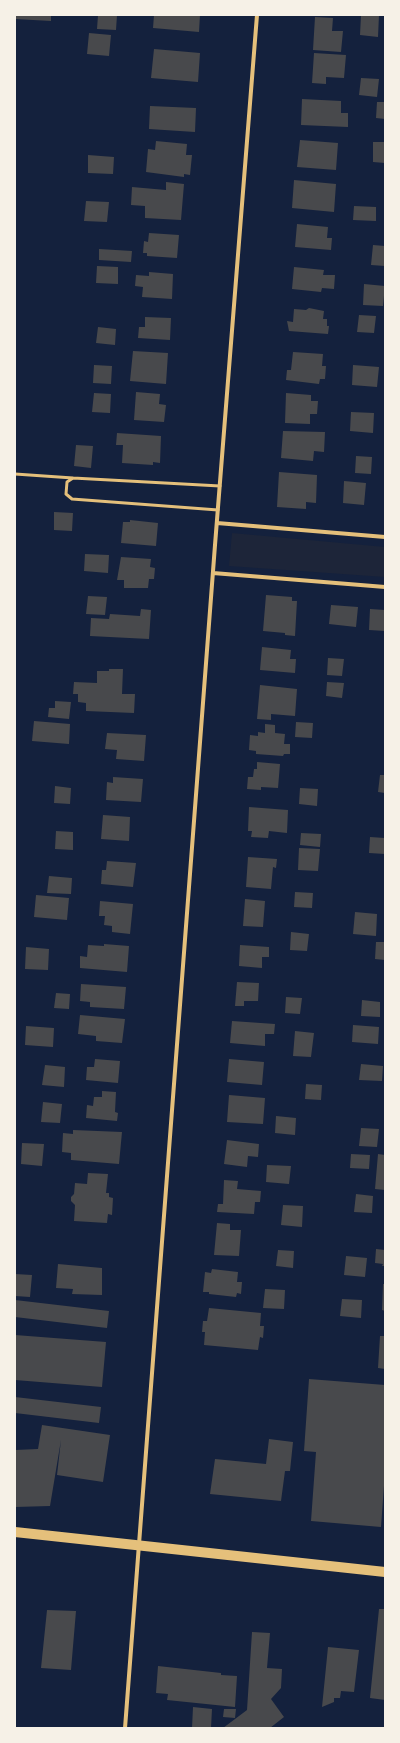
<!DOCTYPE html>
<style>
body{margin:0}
#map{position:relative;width:400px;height:1743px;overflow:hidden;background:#14213d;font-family:"Fira Sans Condensed",sans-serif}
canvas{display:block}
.frame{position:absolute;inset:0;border:16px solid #f6f1e7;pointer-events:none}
</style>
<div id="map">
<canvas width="400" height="1743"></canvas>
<div class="frame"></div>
</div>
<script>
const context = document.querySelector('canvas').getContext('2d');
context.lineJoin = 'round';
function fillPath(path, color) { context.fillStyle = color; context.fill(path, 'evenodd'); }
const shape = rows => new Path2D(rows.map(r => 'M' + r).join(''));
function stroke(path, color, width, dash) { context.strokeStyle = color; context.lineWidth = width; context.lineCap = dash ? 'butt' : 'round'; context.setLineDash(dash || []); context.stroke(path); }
fillPath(shape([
 [232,533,385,547,385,577,229,566]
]), '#1d2539');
fillPath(shape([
 [15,15,51,15,51,21,15,19],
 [98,15,117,15,116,30,97,29],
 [154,15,200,15,199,32,153,28],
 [361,15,379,15,378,37,360,35],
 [315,17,333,18,332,31,343,31,341,52,313,50],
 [89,33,111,35,109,56,87,54],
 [154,49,200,53,198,82,151,78],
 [314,53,346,55,344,78,326,77,326,84,312,83],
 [361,78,379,79,377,97,359,95],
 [302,99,341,101,341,113,348,113,348,127,301,125],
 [377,102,385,102,385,119,376,118],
 [150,106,196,108,195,132,149,129],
 [300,140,338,143,336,170,297,167],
 [156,141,187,144,186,155,192,155,190,175,184,174,184,177,146,172,148,149,155,150],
 [373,142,385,142,385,163,373,162],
 [88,155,114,157,113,174,88,173],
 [294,180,336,184,334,212,292,208],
 [166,182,184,184,181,220,145,218,145,206,131,205,132,187,166,190],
 [86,201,109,202,107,222,84,221],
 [354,206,376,207,376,221,353,220],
 [297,224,328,227,327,238,332,238,331,250,295,247],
 [149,233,179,235,177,258,147,256,147,253,143,253,144,241,148,242],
 [373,245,385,246,385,266,371,265],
 [99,249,132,251,131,262,99,260],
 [97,266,118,267,118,284,96,283],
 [294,267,324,270,323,275,335,275,334,289,322,288,321,292,292,289],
 [149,272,173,274,172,299,142,297,143,287,135,286,136,275,149,276],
 [364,284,385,286,383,306,363,305],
 [309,308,324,311,323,319,327,319,327,326,329,326,328,334,289,331,287,321,293,322,294,309,306,310],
 [359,315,376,316,374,333,357,332],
 [145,317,171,318,170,340,138,338,139,327,145,327],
 [98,327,116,329,115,345,96,343],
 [133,351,168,353,166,384,130,381],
 [293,352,323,354,322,366,326,366,325,379,320,379,319,384,286,380,287,370,291,370],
 [94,365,112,366,111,384,93,383],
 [353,365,379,367,377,387,352,385],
 [136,392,160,394,159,404,166,405,164,422,134,420],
 [94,393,111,394,110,413,92,412],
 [286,393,311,395,311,401,318,401,317,414,310,414,310,424,285,423],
 [351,412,374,413,373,433,350,431],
 [283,431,325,432,324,452,314,451,313,461,281,458],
 [117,433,161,436,160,463,153,462,153,465,122,463,123,445,116,445],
 [76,445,93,446,91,468,74,466],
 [356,456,372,457,371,474,355,473],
 [279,472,317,475,316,503,306,502,306,509,277,507],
 [344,481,366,483,364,505,343,503],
 [54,512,73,513,72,531,54,530],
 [130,520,158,523,156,546,121,543,123,522,130,522],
 [85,554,109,555,108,573,84,571],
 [121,557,151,559,150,567,155,568,154,579,149,579,148,588,124,588,124,580,117,580],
 [266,595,292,597,292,601,297,601,295,636,285,635,285,633,263,631],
 [88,596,107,597,105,615,86,614],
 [331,605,358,607,356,627,329,624],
 [141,609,151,610,149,639,90,636,91,618,109,619,110,614,140,616],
 [370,609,385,610,385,631,369,630],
 [262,647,291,650,290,659,296,659,295,673,260,670],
 [328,658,344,659,342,676,327,675],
 [109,669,123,669,122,694,135,694,134,713,86,711,86,703,78,702,78,694,73,694,74,682,97,683,97,671,109,671],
 [327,682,344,683,342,698,326,696],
 [260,685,297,689,295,716,271,714,271,720,257,719],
 [55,701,71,702,69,719,48,717,49,708,55,708],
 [34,721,70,724,69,744,32,741],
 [296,722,313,723,312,738,295,737],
 [265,724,275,725,275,733,285,734,284,744,290,744,290,754,284,754,283,756,256,754,256,751,249,750,250,735,258,736,258,732,265,733],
 [107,733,146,735,144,761,116,759,117,750,105,749],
 [257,762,280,764,278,788,261,787,261,790,247,789,248,777,253,777,254,769,257,769],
 [380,775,385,775,385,793,378,792],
 [113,777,143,779,141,802,106,800,107,782,113,783],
 [55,786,71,788,70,804,54,803],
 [300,788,318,789,317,806,299,804],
 [249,807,288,810,287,833,269,831,268,838,251,837,252,831,248,831],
 [103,815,130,817,129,841,101,839],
 [56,831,73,832,73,850,55,849],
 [301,833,321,834,320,847,300,845],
 [370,837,385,838,385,854,369,853],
 [299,848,320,849,318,871,298,870],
 [248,857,277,859,276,868,273,867,271,889,246,887],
 [107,861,136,863,133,887,101,884,102,870,106,870],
 [49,876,72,878,71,894,47,893],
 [295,892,313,893,312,908,294,907],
 [36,895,69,898,67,920,34,917],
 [245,899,265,901,263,927,243,926],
 [100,901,133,904,130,934,112,932,112,926,104,925,105,916,99,916],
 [355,912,377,914,376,936,353,934],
 [291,932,309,934,307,951,290,950],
 [376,942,385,942,385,960,375,959],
 [104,944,129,946,127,972,80,968,80,956,87,957,88,945,104,946],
 [240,945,269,947,269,957,262,957,262,968,239,966],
 [26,947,49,949,48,970,25,969],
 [237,982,259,983,258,1001,244,1001,244,1006,235,1006],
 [81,984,126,987,124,1009,90,1007,90,1002,80,1001],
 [56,993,70,994,69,1009,54,1008],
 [286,997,302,998,300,1014,285,1013],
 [362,1000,380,1002,380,1017,361,1016],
 [80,1015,125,1019,122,1043,96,1041,96,1036,78,1034],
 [232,1021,275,1024,274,1034,265,1034,265,1046,230,1043],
 [353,1025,379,1027,378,1044,352,1042],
 [26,1026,54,1028,53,1047,25,1045],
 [295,1031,314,1033,311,1057,293,1056],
 [95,1059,120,1061,118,1083,86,1080,87,1067,94,1067],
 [229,1059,264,1062,262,1085,227,1082],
 [361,1064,383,1066,382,1081,359,1080],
 [45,1065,65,1067,64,1087,42,1085],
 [306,1084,322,1085,321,1100,305,1099],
 [102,1091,116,1092,115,1112,118,1113,117,1121,86,1118,87,1105,93,1106,94,1097,102,1097],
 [229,1095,265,1098,263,1124,227,1122],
 [43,1102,62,1104,60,1123,41,1122],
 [276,1116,296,1118,295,1135,275,1133],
 [361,1128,379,1129,377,1147,359,1146],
 [73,1130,122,1132,119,1164,71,1160,71,1153,62,1152,63,1133,73,1134],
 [227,1140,259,1144,258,1157,248,1156,247,1167,224,1164],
 [22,1143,44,1144,42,1166,21,1164],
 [351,1154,370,1155,369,1169,350,1168],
 [378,1154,385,1155,385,1190,375,1189],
 [267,1165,291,1166,289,1184,266,1182],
 [88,1173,108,1174,106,1193,109,1193,109,1197,113,1198,112,1215,108,1214,107,1223,74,1221,75,1205,71,1201,71,1197,74,1194,75,1183,87,1184],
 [224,1180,238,1181,237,1189,261,1191,260,1202,255,1202,254,1214,217,1212,218,1204,223,1204],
 [356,1194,373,1196,372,1213,354,1212],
 [283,1205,303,1206,302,1227,281,1225],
 [217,1223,230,1224,230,1230,241,1230,239,1256,214,1255],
 [376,1249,385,1250,385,1266,382,1266,383,1264,375,1263],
 [278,1250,294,1251,293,1268,276,1266],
 [346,1256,367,1258,365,1277,344,1275],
 [58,1264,102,1268,102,1295,72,1294,73,1289,56,1288],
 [212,1269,238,1272,237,1282,242,1282,241,1294,237,1293,236,1297,209,1294,209,1292,203,1292,205,1272,211,1273],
 [15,1274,32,1275,30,1297,15,1296],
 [383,1284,385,1284,385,1311,382,1310],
 [265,1289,285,1290,284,1309,263,1308],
 [342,1299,362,1300,361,1318,340,1316],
 [15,1300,109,1311,107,1328,15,1317],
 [209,1308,261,1313,260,1326,264,1326,263,1338,260,1337,258,1350,204,1345,205,1332,202,1332,203,1321,207,1321],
 [15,1335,106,1342,102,1387,15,1380],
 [380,1336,385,1336,385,1369,378,1368],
 [309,1379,385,1385,385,1472,381,1527,311,1521,316,1452,304,1451],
 [15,1397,101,1407,99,1423,15,1413],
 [42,1425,110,1435,103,1482,57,1475,61,1440,50,1506,15,1507,15,1450,38,1449],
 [269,1439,293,1442,290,1471,285,1471,281,1501,210,1494,215,1459,266,1464],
 [379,1609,385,1609,385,1700,370,1698],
 [47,1610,76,1611,71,1670,41,1668],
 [252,1632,270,1633,267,1668,282,1669,281,1688,271,1699,284,1717,270,1728,223,1728,247,1710],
 [328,1647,359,1650,354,1692,341,1691,340,1698,334,1698,334,1702,322,1707],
 [158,1666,221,1673,221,1675,237,1676,235,1707,167,1700,168,1694,156,1693],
 [193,1707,212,1709,211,1728,192,1728],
 [224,1709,236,1709,235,1718,223,1717]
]), '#48494c');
stroke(shape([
 [15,474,73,478],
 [218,510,72,499,66,494,67,482,73,478,220,486]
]), '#e5c07b', 3);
stroke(shape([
 [217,523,385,537],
 [213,573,385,587],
 [125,1728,215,545,257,15]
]), '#e5c07b', 4);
stroke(shape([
 [15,1532,385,1572]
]), '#e5c07b', 10);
</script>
